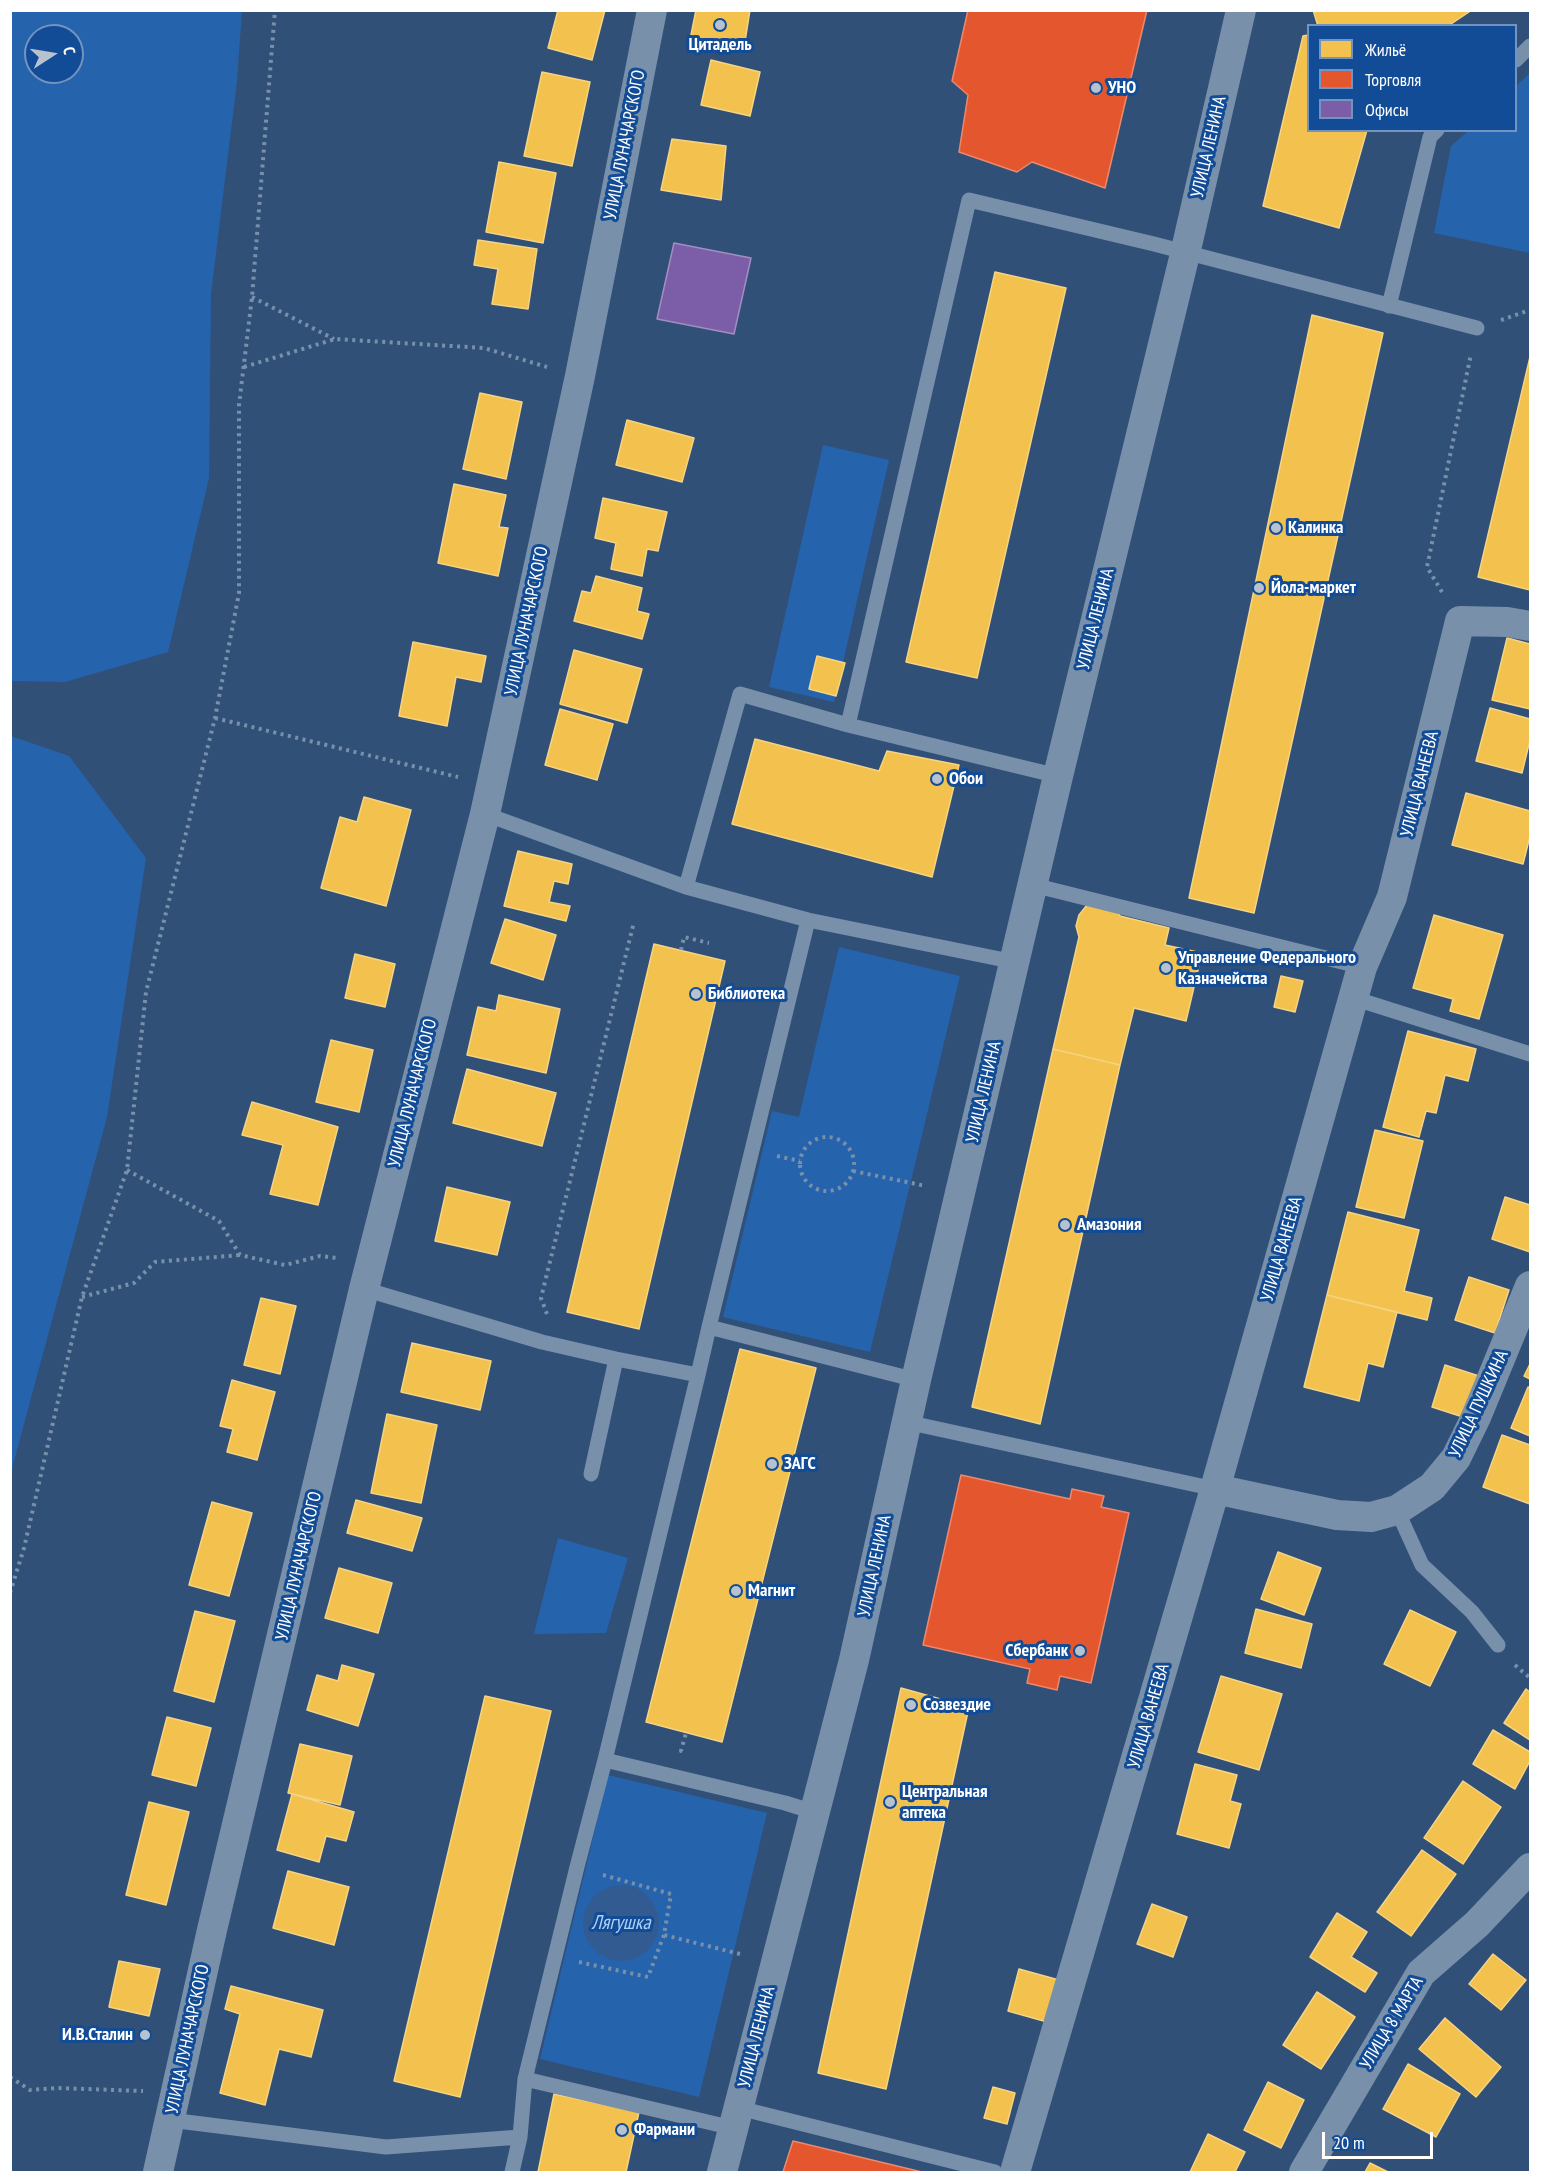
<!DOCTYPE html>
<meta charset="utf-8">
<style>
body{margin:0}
#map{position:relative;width:1541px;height:2183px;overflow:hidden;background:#305078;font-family:"PT Sans Narrow",sans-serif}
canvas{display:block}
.frame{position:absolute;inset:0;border:12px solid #fff;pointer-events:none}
.legend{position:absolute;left:1307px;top:24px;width:210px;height:108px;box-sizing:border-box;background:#124c96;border:2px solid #7194c0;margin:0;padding:8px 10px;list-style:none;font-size:18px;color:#fff}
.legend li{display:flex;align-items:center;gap:12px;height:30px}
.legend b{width:30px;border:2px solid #7194c0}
.north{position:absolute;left:24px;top:24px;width:60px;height:60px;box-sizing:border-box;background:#124c96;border:2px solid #7194c0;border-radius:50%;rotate:78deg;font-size:16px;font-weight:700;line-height:24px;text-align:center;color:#fff}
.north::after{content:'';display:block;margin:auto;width:21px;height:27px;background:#b7c2d0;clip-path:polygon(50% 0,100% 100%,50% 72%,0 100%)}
.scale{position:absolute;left:1322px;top:2132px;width:111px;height:27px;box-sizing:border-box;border:3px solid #fff;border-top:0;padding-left:8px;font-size:18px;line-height:21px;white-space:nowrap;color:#fff;-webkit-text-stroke:4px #124c96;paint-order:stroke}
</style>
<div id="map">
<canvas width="1541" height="2183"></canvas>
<div class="frame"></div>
<ul class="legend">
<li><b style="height:16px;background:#f2c14e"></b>Жильё</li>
<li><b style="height:16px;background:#e4572e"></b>Торговля</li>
<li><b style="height:16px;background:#7b5ea7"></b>Офисы</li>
</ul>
<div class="north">С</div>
<div class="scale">20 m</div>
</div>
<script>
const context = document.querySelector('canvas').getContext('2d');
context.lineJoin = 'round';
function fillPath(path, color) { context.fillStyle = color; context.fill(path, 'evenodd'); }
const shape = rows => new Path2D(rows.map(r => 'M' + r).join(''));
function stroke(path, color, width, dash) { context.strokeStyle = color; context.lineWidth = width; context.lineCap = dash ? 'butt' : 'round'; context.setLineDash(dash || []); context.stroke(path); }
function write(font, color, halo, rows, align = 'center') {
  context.font = font + ' "PT Sans Narrow",sans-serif'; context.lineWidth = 6; context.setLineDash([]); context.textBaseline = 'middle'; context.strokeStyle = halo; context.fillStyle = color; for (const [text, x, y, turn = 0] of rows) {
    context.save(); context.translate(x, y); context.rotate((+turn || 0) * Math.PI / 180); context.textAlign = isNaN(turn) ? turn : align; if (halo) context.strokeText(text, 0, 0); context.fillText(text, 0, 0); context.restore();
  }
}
fillPath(shape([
 [11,10,242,11,237,81,211,294,209,478,168,652,65,682,11,681],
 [36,36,72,36,72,72,36,72],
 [1530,73,1530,253,1434,233,1451,146,1468,131,1516,130,1516,86],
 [823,445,889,460,834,702,769,687],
 [11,736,69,756,146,858,107,1117,11,1472],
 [839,947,960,976,870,1352,723,1317,772,1111,799,1117],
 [558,1538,628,1558,606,1633,534,1634],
 [608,1775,767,1813,699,2097,540,2059]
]), '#2663ad');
fillPath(shape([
 '583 1923a38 38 0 1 1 76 0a38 38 0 1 1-76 0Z'
]), '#325b91');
const homes = shape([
 [558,10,605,10,592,60,548,48,558,10],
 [696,10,750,10,744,48,690,40,696,10],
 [1313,10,1472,10,1448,26,1318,26,1313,10],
 [1308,35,1308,130,1367,130,1339,228,1263,206,1303,36,1308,35],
 [711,60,760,72,750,116,701,105,711,60],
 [542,72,590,82,572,166,524,156,542,72],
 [672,139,726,146,721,200,661,190,672,139],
 [499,162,556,173,543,243,486,232,499,162],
 [478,240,537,249,528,309,492,304,498,269,474,265,478,240],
 [995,272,1066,288,977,678,906,662,995,272],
 [1312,315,1383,333,1254,913,1189,898,1312,315],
 [1530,357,1530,590,1478,577,1530,357],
 [480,393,522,402,506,479,463,469,480,393],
 [627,420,694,438,682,482,616,465,627,420],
 [454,484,506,495,499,527,508,528,498,576,438,563,454,484],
 [603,498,667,512,658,551,647,549,642,576,611,569,616,543,595,538,603,498],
 [596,576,642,588,637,611,649,614,642,639,574,621,582,591,591,593,596,576],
 [1507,638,1530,644,1530,709,1492,700,1507,638],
 [413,642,486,656,481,682,456,677,447,726,399,716,413,642],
 [574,650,642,669,627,723,560,704,574,650],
 [817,656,845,663,836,696,809,689,817,656],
 [1490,708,1530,719,1530,740,1522,773,1476,761,1490,708],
 [560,709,613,724,597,780,545,765,560,709],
 [755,739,879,771,887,751,959,765,932,877,732,824,755,739],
 [1466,793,1530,811,1530,836,1523,864,1452,845,1466,793],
 [364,797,411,810,386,906,321,888,340,817,357,822,364,797],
 [518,851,572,864,568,884,554,881,549,902,570,906,566,921,504,906,518,851],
 [1087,905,1117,907,1120,916,1169,928,1165,945,1202,953,1186,1021,1134,1008,1120,1065,1053,1049,1079,937,1076,926,1079,915,1087,905],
 [1434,915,1503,935,1479,1019,1450,1011,1453,999,1413,988,1434,915],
 [505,919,556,935,543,980,491,963,505,919],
 [654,944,725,961,639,1329,567,1312,654,944],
 [355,954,395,964,385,1007,345,998,355,954],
 [1281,976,1303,981,1295,1012,1274,1007,1281,976],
 [499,995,560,1009,546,1073,467,1055,478,1007,496,1011,499,995],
 [1408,1031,1476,1049,1468,1081,1445,1075,1436,1113,1426,1111,1419,1137,1383,1127,1408,1031],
 [331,1040,373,1050,359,1112,316,1102,331,1040],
 [1053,1049,1120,1065,1040,1424,972,1407,1053,1049],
 [467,1069,556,1093,542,1146,453,1123,467,1069],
 [252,1102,338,1127,318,1205,270,1194,283,1145,242,1135,252,1102],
 [1375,1130,1423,1141,1404,1218,1356,1207,1375,1130],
 [447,1187,510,1202,497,1255,435,1241,447,1187],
 [1505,1197,1530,1205,1530,1252,1492,1239,1505,1197],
 [1348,1212,1419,1230,1404,1291,1432,1298,1427,1320,1327,1295,1348,1212],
 [1469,1277,1509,1290,1495,1333,1455,1320,1469,1277],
 [1327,1295,1397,1312,1383,1367,1368,1363,1359,1401,1304,1387,1327,1295],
 [261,1298,296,1306,280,1374,244,1365,261,1298],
 [412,1343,491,1361,480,1410,401,1392,412,1343],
 [740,1349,816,1368,722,1742,646,1722,740,1349],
 [1530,1364,1530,1379,1524,1376,1530,1364],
 [1445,1365,1479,1376,1466,1418,1432,1407,1445,1365],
 [232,1380,275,1392,257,1460,227,1452,233,1429,220,1426,232,1380],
 [1528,1387,1530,1388,1530,1436,1511,1428,1528,1387],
 [387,1414,437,1425,421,1503,371,1493,387,1414],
 [1502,1435,1530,1445,1530,1504,1483,1487,1502,1435],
 [356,1500,422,1518,412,1551,347,1533,356,1500],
 [212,1502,252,1513,229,1596,189,1585,212,1502],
 [1278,1552,1321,1568,1304,1615,1261,1599,1278,1552],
 [339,1568,392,1583,378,1633,325,1618,339,1568],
 [1256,1609,1312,1624,1301,1668,1245,1653,1256,1609],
 [1410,1610,1456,1632,1430,1686,1384,1664,1410,1610],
 [195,1611,235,1621,214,1702,174,1691,195,1611],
 [342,1665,374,1674,358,1726,307,1710,317,1675,338,1681,342,1665],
 [1221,1676,1282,1694,1259,1770,1198,1752,1221,1676],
 [901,1688,969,1707,886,2089,818,2073,901,1688],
 [1526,1689,1530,1692,1530,1740,1504,1723,1526,1689],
 [485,1696,551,1711,460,2097,394,2081,485,1696],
 [167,1717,211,1728,196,1786,152,1775,167,1717],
 [1493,1730,1530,1752,1530,1761,1515,1789,1473,1764,1493,1730],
 [300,1744,352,1756,340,1805,288,1793,300,1744],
 [1195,1764,1237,1775,1230,1801,1241,1804,1229,1848,1177,1834,1195,1764],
 [1463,1781,1501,1807,1463,1864,1424,1838,1463,1781],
 [292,1794,354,1812,346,1841,326,1836,319,1862,277,1850,292,1794],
 [149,1802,189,1812,166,1905,126,1895,149,1802],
 [1422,1850,1456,1874,1411,1936,1377,1912,1422,1850],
 [288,1871,349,1887,334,1945,273,1928,288,1871],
 [1152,1904,1187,1917,1173,1957,1137,1944,1152,1904],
 [1337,1913,1367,1932,1351,1957,1377,1973,1365,1992,1310,1957,1337,1913],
 [1493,1954,1526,1980,1501,2010,1469,1984,1493,1954],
 [119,1961,160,1969,149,2016,109,2007,119,1961],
 [1019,1969,1059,1980,1047,2022,1008,2011,1019,1969],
 [231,1986,323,2010,311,2057,279,2049,265,2105,220,2093,240,2014,225,2009,231,1986],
 [1317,1992,1355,2017,1321,2069,1283,2045,1317,1992],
 [1445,2018,1501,2067,1476,2097,1419,2049,1445,2018],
 [1408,2064,1460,2094,1436,2137,1383,2109,1408,2064],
 [1268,2082,1304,2100,1281,2148,1244,2130,1268,2082],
 [993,2087,1015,2093,1007,2124,984,2118,993,2087],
 [554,2094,639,2112,626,2172,538,2172,554,2094],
 [1208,2134,1245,2152,1235,2172,1190,2172,1208,2134],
 [1370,2163,1388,2172,1365,2172,1370,2163]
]);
fillPath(homes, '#f2c14e');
stroke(homes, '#f6d483', 1.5);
const shops = shape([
 [968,10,1147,10,1105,188,1032,162,1017,172,959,152,968,95,952,81,968,10],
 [961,1475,1070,1499,1072,1489,1104,1496,1101,1507,1129,1513,1091,1683,1060,1676,1057,1690,1027,1683,1030,1669,923,1645,961,1475],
 [793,2141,922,2172,783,2172,793,2141]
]);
fillPath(shops, '#e4572e');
stroke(shops, '#ec896d', 1.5);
const offices = shape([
 [674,243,751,258,734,334,657,319,674,243]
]);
fillPath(offices, '#7b5ea7');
stroke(offices, '#a38ec1', 1.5);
stroke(shape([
 [252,297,334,339],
 [1501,320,1530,310],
 [244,367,335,339,484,348,547,367],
 [1442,592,1427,567,1471,354],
 [215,718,458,777],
 [681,950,684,937,709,943],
 '800 1164a27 27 0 1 1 54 0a27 27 0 1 1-54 0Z',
 [777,1156,800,1161],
 [127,1170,219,1221,240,1255,285,1265,320,1256,337,1258],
 [853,1171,926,1186],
 [82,1297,134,1283,155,1262,240,1255],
 [547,1314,541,1298,634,922],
 [10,1593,24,1548,82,1297,127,1170,146,992,215,718,239,593,239,405,252,297,275,10],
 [1515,1665,1530,1678],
 [682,1751,681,1751,686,1733],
 [603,1875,671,1894,664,1935,744,1955],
 [579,1962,648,1977,664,1935],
 [10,2077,30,2090,57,2088,143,2091]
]), '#7990ab', 4, [3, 4.5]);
stroke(shape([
 [1516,60,1530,46],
 [1389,306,1430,137,1437,130],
 [848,725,969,200,1154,244,1477,328],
 [485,814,686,887,808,920,1015,962],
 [1033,885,1362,967],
 [686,887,740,694,848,725,1058,776],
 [1353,998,1530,1054],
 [364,1289,542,1342,616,1359,591,1474],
 [709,1327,808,920],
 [616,1359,698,1375,709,1327,916,1380],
 [906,1422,1215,1489],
 [1397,1510,1422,1565,1472,1612,1498,1645],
 [605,1760,785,1803,814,1812],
 [525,2079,577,1867,605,1760,698,1375],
 [739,2108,995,2172],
 [170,2120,386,2147,520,2137],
 [512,2172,520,2137,525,2079,733,2128]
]), '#7990ab', 15);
stroke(shape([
 [1215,1489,1337,1515,1371,1517,1397,1510,1432,1487,1456,1458,1476,1417,1530,1286],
 [158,2172,212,1930,364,1289,485,814,580,376,652,10],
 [722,2172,854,1660,916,1380,1058,776,1185,254,1241,10],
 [1015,2172,1215,1489,1362,967,1392,897,1460,621,1507,622,1530,626],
 [1304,2172,1421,1973,1477,1924,1530,1868]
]), '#7990ab', 30);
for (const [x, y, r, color] of [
 [720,25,6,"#b7c2d0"],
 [1096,88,6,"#b7c2d0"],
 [1276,528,6,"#b7c2d0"],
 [1259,588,6,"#b7c2d0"],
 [937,779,6,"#b7c2d0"],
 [1166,968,6,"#b7c2d0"],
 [696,994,6,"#b7c2d0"],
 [1065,1225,6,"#b7c2d0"],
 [772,1464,6,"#b7c2d0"],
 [736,1591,6,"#b7c2d0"],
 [1080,1651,6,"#b7c2d0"],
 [911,1705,6,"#b7c2d0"],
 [890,1802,6,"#b7c2d0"],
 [145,2035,6,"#b7c2d0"],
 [622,2130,6,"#b7c2d0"]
]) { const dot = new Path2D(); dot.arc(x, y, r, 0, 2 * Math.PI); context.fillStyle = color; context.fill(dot); stroke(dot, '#124c96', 2); }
write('bold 18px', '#fff', '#124c96', [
 ["Цитадель",720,45,"center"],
 ["УНО",1108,88],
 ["Калинка",1288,528],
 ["Йола-маркет",1271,588],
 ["Обои",949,779],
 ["Управление Федерального",1178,958],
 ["Казначейства",1178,979],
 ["Библиотека",708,994],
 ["Амазония",1077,1225],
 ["ЗАГС",784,1464],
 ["Магнит",748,1591],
 ["Сбербанк",1068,1651,"right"],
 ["Созвездие",923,1705],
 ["Центральная",902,1792],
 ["аптека",902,1813],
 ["И.В.Сталин",133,2035,"right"],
 ["Фармани",634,2130]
], 'left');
write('18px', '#fff', '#124c96', [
 ["УЛИЦА ЛУНАЧАРСКОГО",625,145,-79],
 ["УЛИЦА ЛЕНИНА",1209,147,-77],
 ["УЛИЦА ЛЕНИНА",1096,619,-76],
 ["УЛИЦА ЛУНАЧАРСКОГО",527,621,-78],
 ["УЛИЦА ВАНЕЕВА",1420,784,-76],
 ["УЛИЦА ЛЕНИНА",984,1092,-77],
 ["УЛИЦА ЛУНАЧАРСКОГО",413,1093,-76],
 ["УЛИЦА ВАНЕЕВА",1282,1249,-74],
 ["УЛИЦА ПУШКИНА",1479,1404,-65],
 ["УЛИЦА ЛУНАЧАРСКОГО",299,1566,-77],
 ["УЛИЦА ЛЕНИНА",875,1566,-78],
 ["УЛИЦА ВАНЕЕВА",1149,1716,-74],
 ["УЛИЦА 8 МАРТА",1392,2023,-59],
 ["УЛИЦА ЛЕНИНА",757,2037,-76],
 ["УЛИЦА ЛУНАЧАРСКОГО",188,2039,-78]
]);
write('italic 20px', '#aed1fa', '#124c96', [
 ["Лягушка",621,1923]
]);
</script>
